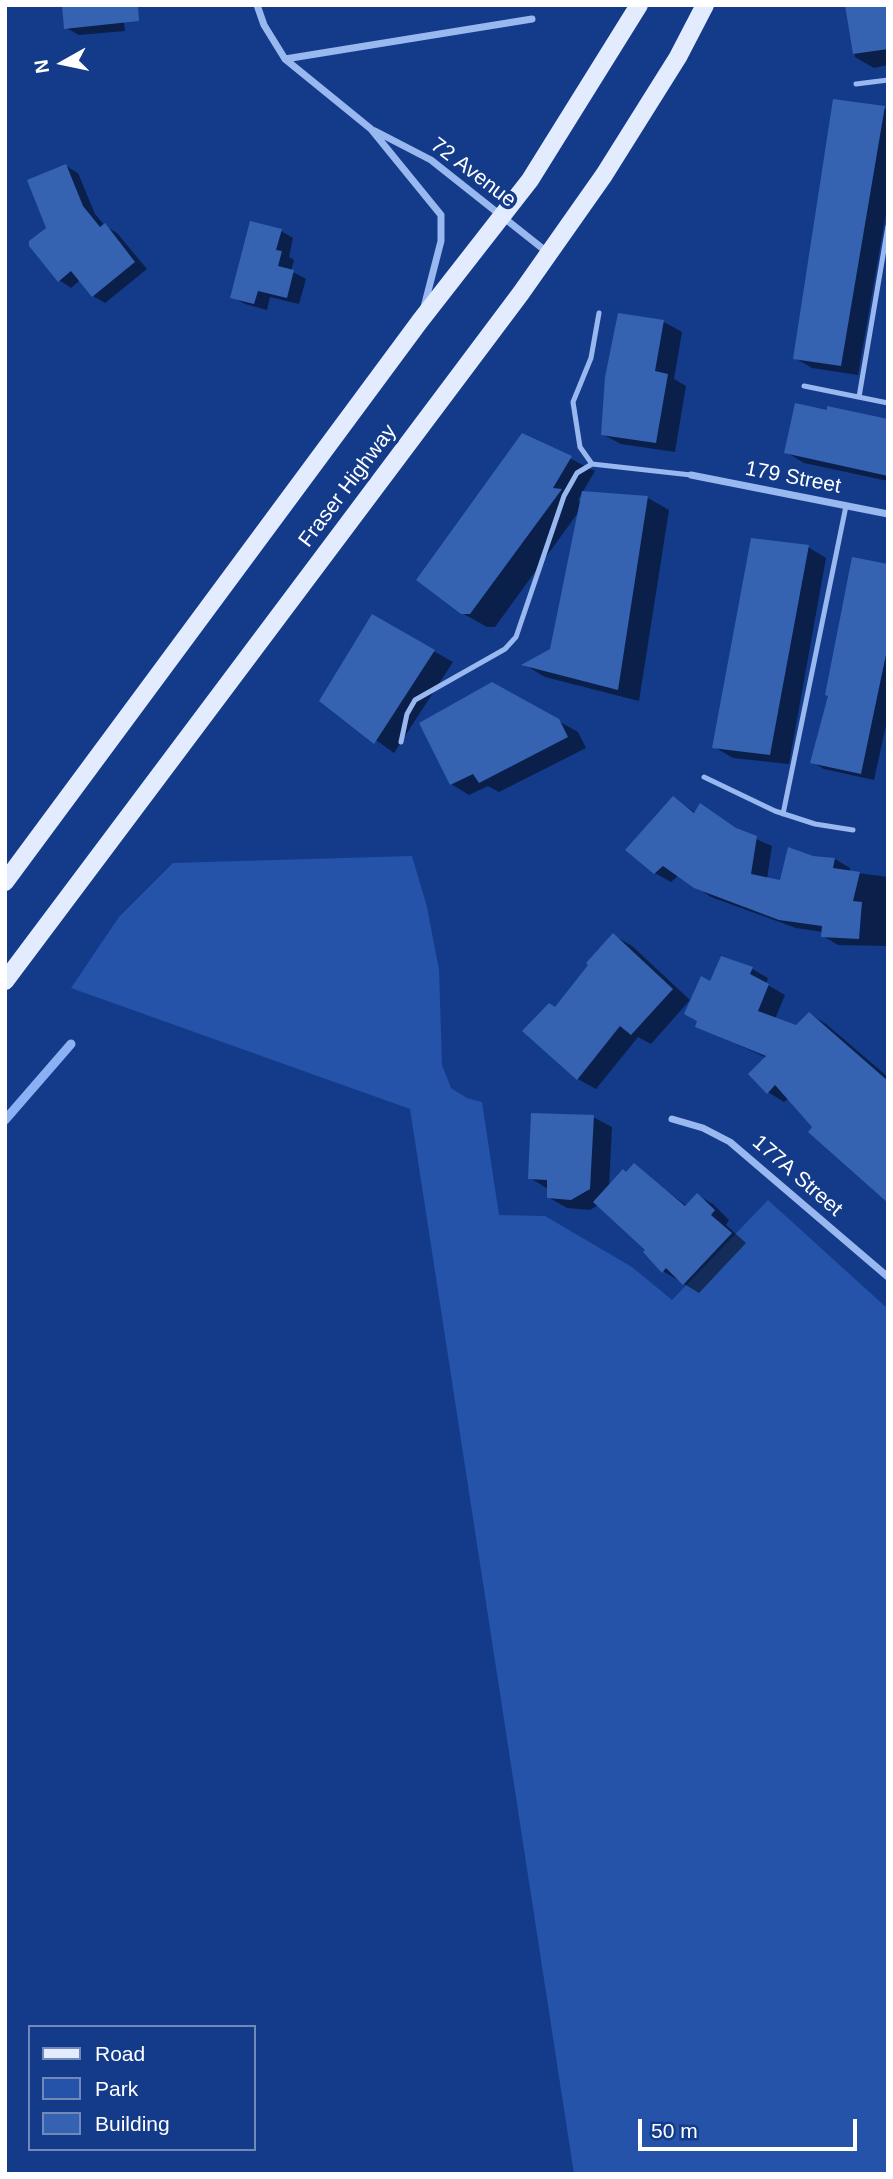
<!DOCTYPE html>
<style>
body{margin:0}
#map{position:relative;width:893px;height:2179px;overflow:hidden;background:#133b8a;font-family:Arial,sans-serif}
canvas{display:block}
.frame{position:absolute;inset:0;border:7px solid #fff;pointer-events:none}
.legend{position:absolute;left:28px;top:2025px;width:228px;height:126px;box-sizing:border-box;background:#133b8a;border:2px solid #7189b9;margin:0;padding:9px 12px;list-style:none;font-size:21px;color:#fff}
.legend li{display:flex;align-items:center;gap:14px;height:35px}
.legend b{width:35px;border:2px solid #7189b9}
.north{position:absolute;left:28px;top:28px;width:70px;height:70px;-webkit-text-stroke:5px #133b8a;paint-order:stroke;rotate:261deg;font-size:19px;font-weight:700;line-height:28px;text-align:center;color:#fff}
.north::after{content:'';display:block;margin:auto;width:24px;height:32px;background:#fff;clip-path:polygon(50% 0,100% 100%,50% 72%,0 100%)}
.scale{position:absolute;left:638px;top:2119px;width:219px;height:32px;box-sizing:border-box;border:4px solid #fff;border-top:0;padding-left:9px;font-size:21px;line-height:24px;white-space:nowrap;color:#fff;-webkit-text-stroke:5px #133b8a;paint-order:stroke}
</style>
<div id="map">
<canvas width="893" height="2179"></canvas>
<div class="frame"></div>
<ul class="legend">
<li><b style="height:9px;background:#e3ebff"></b>Road</li>
<li><b style="height:19px;background:#2553a9"></b>Park</li>
<li><b style="height:19px;background:#3662b2"></b>Building</li>
</ul>
<div class="north">N</div>
<div class="scale">50 m</div>
</div>
<script>
const context = document.querySelector('canvas').getContext('2d');
context.lineJoin = 'round';
function fillPath(path, color) { context.fillStyle = color; context.fill(path, 'evenodd'); }
const shape = rows => new Path2D(rows.map(r => 'M' + r).join(''));
function stroke(path, color, width, dash) { context.strokeStyle = color; context.lineWidth = width; context.lineCap = dash ? 'butt' : 'round'; context.setLineDash(dash || []); context.stroke(path); }
function write(font, color, halo, rows, align = 'center') {
  context.font = font + ' Arial,sans-serif'; context.lineWidth = 7; context.setLineDash([]); context.textBaseline = 'middle'; context.strokeStyle = halo; context.fillStyle = color; for (const [text, x, y, turn = 0] of rows) {
    context.save(); context.translate(x, y); context.rotate((+turn || 0) * Math.PI / 180); context.textAlign = isNaN(turn) ? turn : align; if (halo) context.strokeText(text, 0, 0); context.fillText(text, 0, 0); context.restore();
  }
}
fillPath(shape([
 [412,856,427,907,439,970,442,1065,451,1088,467,1098,482,1102,499,1215,545,1216,632,1267,672,1300,768,1200,888,1309,888,2174,574,2174,410,1109,71,988,119,917,173,863]
]), '#2553a9');
fillPath(shape([
 [122,5,125,31,79,35,66,28],
 [888,5,888,65,874,68,855,57,847,7],
 [835,101,888,109,888,202,858,375,812,368,795,358],
 [66,166,78,173,95,214,105,226,117,233,147,269,105,303,93,296,80,280,71,288,59,280,48,228],
 [281,231,293,238,289,257,294,260,291,271,306,279,299,304,270,297,267,310,245,304,232,297],
 [620,315,664,322,682,332,674,379,686,386,675,452,621,444,602,434],
 [888,421,888,481,804,463,786,452],
 [523,435,595,471,578,500,582,503,584,493,648,498,669,510,639,701,545,677,525,665,551,650,580,510,495,627,487,627,462,613],
 [808,547,826,558,789,764,733,758,714,747],
 [888,565,888,716,874,780,824,769,812,762,829,696],
 [373,617,453,662,394,753,322,701],
 [492,684,578,732,586,748,499,792,488,786,469,795,451,784],
 [673,798,696,813,772,846,767,879,781,882,813,857,835,859,850,868,850,872,888,877,888,946,838,945,823,936,823,932,796,928,711,897,679,875,671,882,655,873,628,850],
 [613,935,632,946,690,1000,651,1044,638,1037,596,1089,578,1079,555,1009],
 [752,969,768,978,766,984,785,995,775,1019,797,1027,810,1014,826,1024,888,1077,888,1201,789,1098,784,1102,768,1092,767,1058,697,1026,711,983],
 [593,1117,612,1127,609,1187,634,1166,687,1206,697,1195,713,1204,729,1220,726,1225,746,1243,699,1293,663,1271,647,1250,598,1205,590,1210,567,1208,548,1197,548,1189,530,1178]
]), '#0007');
stroke(shape([
 [5,1120,71,1044]
]), '#8bb1f4', 9);
fillPath(shape([
 [62,5,138,5,139,21,64,29],
 [845,5,888,5,888,49,853,54],
 [833,99,885,106,841,366,793,359],
 [66,164,83,206,100,227,105,223,135,262,92,297,71,271,58,282,29,246,29,241,46,228,27,180],
 [250,221,282,229,276,250,282,251,278,266,294,270,287,298,258,291,254,304,230,298],
 [618,313,664,320,655,371,668,374,656,443,601,435,605,377],
 [795,403,827,410,827,406,888,419,888,476,784,453],
 [522,433,572,456,553,488,562,489,470,614,461,614,416,580],
 [582,491,648,496,618,690,521,665,550,649],
 [751,538,809,545,770,755,712,748],
 [852,557,888,564,888,645,861,774,810,763,828,696,825,695],
 [372,614,435,650,374,744,319,701],
 [492,682,559,719,568,737,479,783,473,774,450,785,419,723],
 [673,796,694,813,700,803,736,828,757,836,751,874,780,880,788,847,813,856,835,858,833,868,860,872,853,901,862,902,859,939,821,937,822,926,779,920,694,888,663,866,654,874,625,850],
 [613,933,673,989,631,1035,620,1026,577,1080,522,1031,549,1003,555,1007,588,965,586,963],
 [721,956,753,967,750,974,769,984,758,1011,796,1025,809,1012,888,1081,888,1203,808,1132,812,1127,775,1085,767,1094,748,1074,766,1056,695,1027,697,1021,684,1014,701,976,710,981],
 [531,1113,594,1115,590,1189,571,1200,547,1198,547,1180,528,1179],
 [634,1163,685,1206,697,1193,715,1210,711,1215,732,1233,683,1285,666,1268,662,1273,643,1252,645,1250,593,1202,623,1169,626,1172]
]), '#3662b2');
stroke(shape([
 [856,84,888,80],
 [804,386,888,403],
 [859,397,888,226],
 [592,464,580,447,573,402,591,358,599,313],
 [401,742,407,714,415,700,505,649,516,637,564,496,577,473,592,464,691,475],
 [704,777,775,811,815,824,853,830],
 [783,814,846,506]
]), '#99b8f0', 5);
stroke(shape([
 [257,5,264,25,285,59,371,129,441,215,441,241,424,307],
 [285,59,532,19],
 [375,131,431,160,547,252],
 [691,475,888,514],
 [672,1119,703,1128,730,1142,888,1277]
]), '#99b8f0', 7);
stroke(shape([
 [5,882,420,321,530,180,639,5],
 [5,981,521,293,604,175,678,57,705,5]
]), '#e3ebff', 18);
write('21px', '#fff', '#133b8a', [
 ["72 Avenue",473,173,37],
 ["179 Street",793,478,11],
 ["Fraser Highway",348,486,-53],
 ["177A Street",797,1176,41]
]);
</script>
